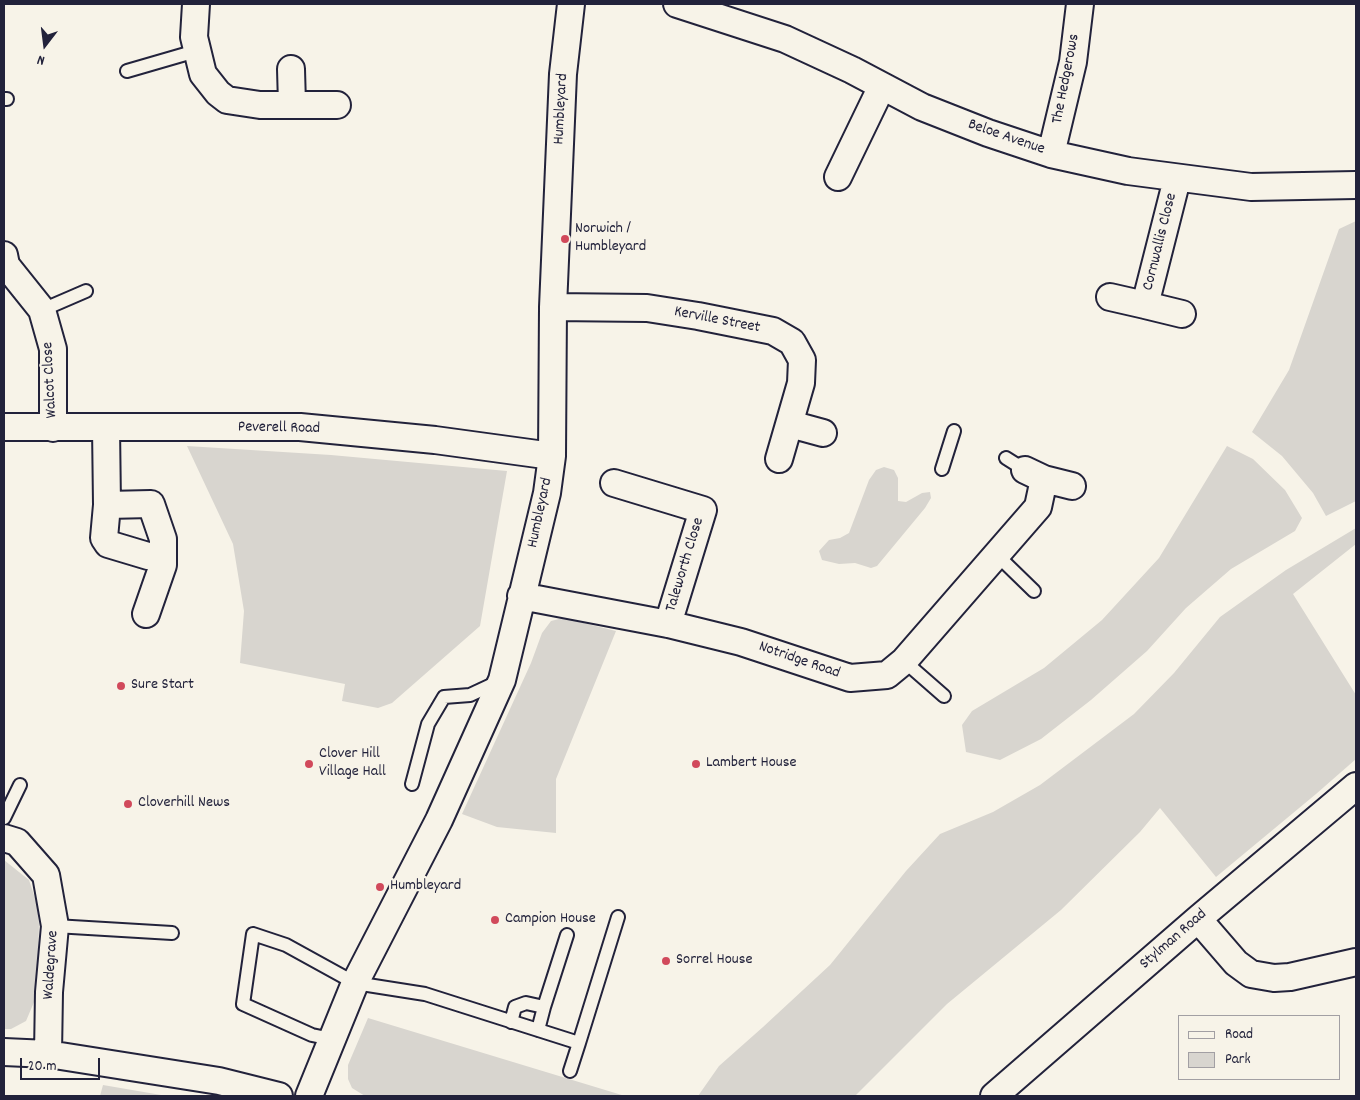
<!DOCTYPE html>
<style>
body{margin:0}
#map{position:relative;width:1360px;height:1100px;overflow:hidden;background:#f7f3e8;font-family:Dekko,sans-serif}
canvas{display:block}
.frame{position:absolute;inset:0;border:5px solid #22223b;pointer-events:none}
.legend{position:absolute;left:1178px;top:1015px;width:162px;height:65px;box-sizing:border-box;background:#f7f3e8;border:1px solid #a29fa3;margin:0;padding:6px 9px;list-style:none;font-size:15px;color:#22223b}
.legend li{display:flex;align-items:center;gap:10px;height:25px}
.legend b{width:25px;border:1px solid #a29fa3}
.north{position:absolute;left:20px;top:20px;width:50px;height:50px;-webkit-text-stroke:4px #f7f3e8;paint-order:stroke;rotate:195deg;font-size:14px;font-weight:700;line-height:20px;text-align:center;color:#22223b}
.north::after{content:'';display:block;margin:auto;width:18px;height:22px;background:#22223b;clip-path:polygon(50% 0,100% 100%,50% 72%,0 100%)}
.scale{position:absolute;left:20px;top:1058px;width:80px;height:22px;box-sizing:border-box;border:2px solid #22223b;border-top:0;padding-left:6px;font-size:15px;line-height:18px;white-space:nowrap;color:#22223b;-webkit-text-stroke:4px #f7f3e8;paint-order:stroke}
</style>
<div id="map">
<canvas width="1360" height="1100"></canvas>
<div class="frame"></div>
<ul class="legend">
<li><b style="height:6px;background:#f7f3e8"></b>Road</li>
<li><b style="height:14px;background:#d8d5cf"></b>Park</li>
</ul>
<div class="north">N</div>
<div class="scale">20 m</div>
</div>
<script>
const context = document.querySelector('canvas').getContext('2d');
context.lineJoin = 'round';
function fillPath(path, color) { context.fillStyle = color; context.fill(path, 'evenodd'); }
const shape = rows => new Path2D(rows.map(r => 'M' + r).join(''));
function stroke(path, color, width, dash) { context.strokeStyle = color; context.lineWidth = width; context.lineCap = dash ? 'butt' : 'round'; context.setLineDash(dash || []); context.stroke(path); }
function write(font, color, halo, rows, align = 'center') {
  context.font = font + ' Dekko,sans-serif'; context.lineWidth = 4.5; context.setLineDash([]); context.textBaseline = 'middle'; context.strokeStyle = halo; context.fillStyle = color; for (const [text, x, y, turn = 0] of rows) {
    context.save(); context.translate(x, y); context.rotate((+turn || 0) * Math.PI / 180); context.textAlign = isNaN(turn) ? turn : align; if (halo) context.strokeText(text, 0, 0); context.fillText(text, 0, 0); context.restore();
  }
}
fillPath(shape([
 [1356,221,1356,501,1326,516,1313,493,1282,456,1252,432,1289,370,1339,229],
 [187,446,331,455,507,471,480,626,392,703,378,708,342,701,345,684,240,663,244,611,233,544],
 [1227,446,1253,459,1285,490,1302,518,1295,531,1231,569,1186,608,1147,651,1091,700,1041,739,1000,760,966,752,962,725,972,711,1044,668,1102,620,1159,558],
 [884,467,894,470,898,478,898,501,906,502,922,493,930,492,931,498,925,508,877,566,871,568,855,563,839,564,822,560,819,551,829,540,840,538,849,533,869,480,876,470],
 [1356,528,1356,544,1293,594,1356,695,1356,759,1316,794,1216,877,1160,808,1140,832,1061,910,947,1004,855,1096,698,1096,719,1066,763,1027,830,965,906,871,940,834,993,812,1040,785,1134,714,1174,673,1220,617,1286,570],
 [563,618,616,631,556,779,556,833,497,827,462,814,531,663,542,633,551,621],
 [4,860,29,880,37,904,39,924,37,995,26,1021,11,1029,4,1029],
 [368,1018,625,1096,365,1096,352,1088,348,1079,348,1065],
 [103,1085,167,1096,100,1096]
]), '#d8d5cf');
const lane = shape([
 [127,71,196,51],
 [4,99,7,99],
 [42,310,86,291],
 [1006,458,1025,470],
 [942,469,954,431],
 [997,555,1034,591],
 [904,661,944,696],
 [412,784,428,724,444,697,470,695,500,681],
 [4,818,20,785],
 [55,926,172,933],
 [544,1007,567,935],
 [511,1022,515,1007,526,1003,544,1007,538,1030],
 [331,1039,312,1035,243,1004,253,934,286,945,355,983,425,994,579,1043,618,917],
 [570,1071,579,1043]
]);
const street = shape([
 [196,4,194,37,203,74,218,93,227,100,260,105,337,105],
 [677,4,785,39,852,70,922,107,988,133,1051,154,1128,171,1251,187,1356,185],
 [291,69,292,104],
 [1051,154,1073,62,1080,4],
 [838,177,882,86],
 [4,255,6,265,42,310,53,349,53,428],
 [1110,297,1145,305,1177,179],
 [1145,305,1182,314],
 [553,307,647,308,698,316,773,331,792,342,802,360,801,383,779,459],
 [790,424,823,433],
 [4,427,300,427,435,440,552,456],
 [106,427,107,505,151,504,163,539,163,565,146,614],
 [1044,479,1072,486],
 [614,483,703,510,668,624],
 [107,505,104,538,108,544,148,556,163,556],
 [521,596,668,624,741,642,850,678,887,675,904,661,1038,507,1044,479,1025,470],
 [4,838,17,842,46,875,55,926,49,992,48,1054],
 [1198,919,1236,963,1251,974,1274,978,1290,977,1356,962],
 [4,1052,48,1054,219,1081,279,1096],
 [309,1096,355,983,439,820,502,680,547,493,552,456,553,307,563,74,571,4],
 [994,1096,1198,919,1356,786]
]);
stroke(lane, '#22223b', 16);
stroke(street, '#22223b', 30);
stroke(lane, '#f7f3e8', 12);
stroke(street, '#f7f3e8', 26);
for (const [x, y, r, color] of [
 [565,239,5,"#d1495b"],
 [121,686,5,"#d1495b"],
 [309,764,5,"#d1495b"],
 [696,764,5,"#d1495b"],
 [128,804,5,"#d1495b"],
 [380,887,5,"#d1495b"],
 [495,920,5,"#d1495b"],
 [666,961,5,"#d1495b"]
]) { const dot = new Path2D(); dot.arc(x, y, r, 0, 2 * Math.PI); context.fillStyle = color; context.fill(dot); stroke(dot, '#f7f3e8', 2); }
write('16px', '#22223b', '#f7f3e8', [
 ["The Hedgerows",1067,79,-79],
 ["Humbleyard",562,109,-87],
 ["Beloe Avenue",1006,138,19],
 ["Cornwallis Close",1161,242,-76],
 ["Kerville Street",717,321,11],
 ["Walcot Close",51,380,-93],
 ["Peverell Road",279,429,1],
 ["Humbleyard",541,513,-78],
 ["Taleworth Close",686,565,-73],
 ["Notridge Road",799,661,19],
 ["Stylman Road",1174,940,-41],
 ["Waldegrave",52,965,-86]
]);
write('16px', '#22223b', '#f7f3e8', [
 ["Norwich /",575,230],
 ["Humbleyard",575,248],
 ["Sure Start",131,686],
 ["Clover Hill",319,755],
 ["Village Hall",319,773],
 ["Lambert House",706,764],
 ["Cloverhill News",138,804],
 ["Humbleyard",390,887],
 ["Campion House",505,920],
 ["Sorrel House",676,961]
], 'left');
</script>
